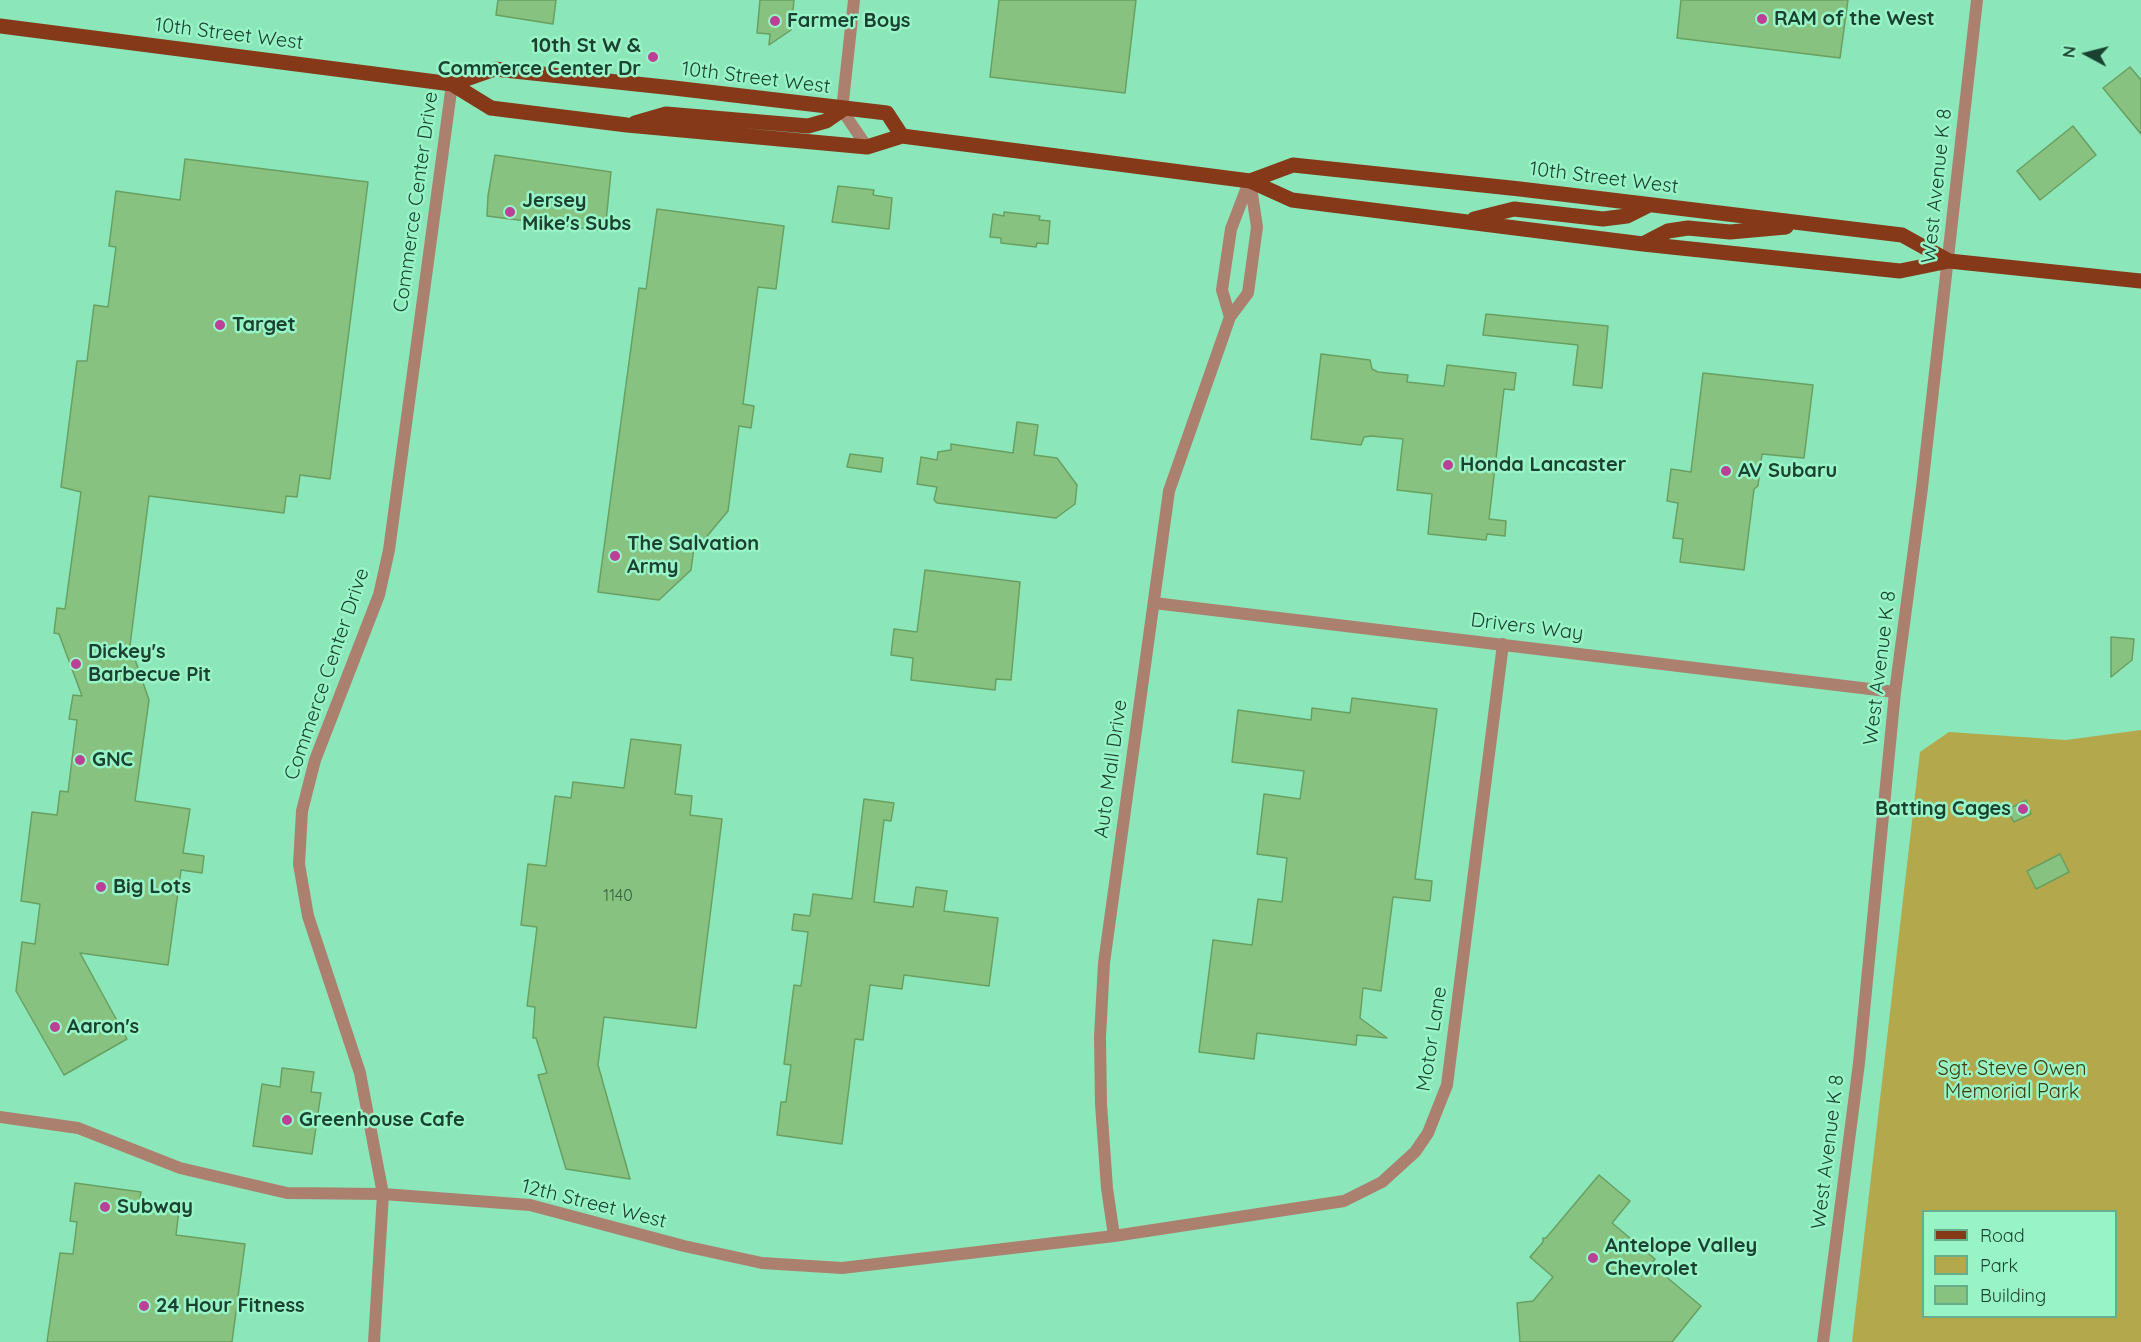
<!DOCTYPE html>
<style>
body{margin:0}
#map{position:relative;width:2141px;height:1342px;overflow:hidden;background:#8be6ba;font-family:Quicksand,sans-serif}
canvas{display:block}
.legend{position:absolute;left:1922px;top:1210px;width:195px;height:108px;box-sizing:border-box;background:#98f4c7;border:2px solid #66ad8b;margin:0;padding:8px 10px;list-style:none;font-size:18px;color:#1b4230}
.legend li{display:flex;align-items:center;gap:12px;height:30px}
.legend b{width:30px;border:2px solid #66ad8b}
.north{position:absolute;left:2057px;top:24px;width:60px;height:60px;-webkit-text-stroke:4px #98f4c7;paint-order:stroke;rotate:277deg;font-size:16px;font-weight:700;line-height:24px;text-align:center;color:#1b4230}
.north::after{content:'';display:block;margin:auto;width:21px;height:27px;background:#1b4230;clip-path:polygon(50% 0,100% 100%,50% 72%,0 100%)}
</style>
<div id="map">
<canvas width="2141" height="1342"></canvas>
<ul class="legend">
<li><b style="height:8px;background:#863918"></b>Road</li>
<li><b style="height:16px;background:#b4a84c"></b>Park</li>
<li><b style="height:16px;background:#88c281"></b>Building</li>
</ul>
<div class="north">N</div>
</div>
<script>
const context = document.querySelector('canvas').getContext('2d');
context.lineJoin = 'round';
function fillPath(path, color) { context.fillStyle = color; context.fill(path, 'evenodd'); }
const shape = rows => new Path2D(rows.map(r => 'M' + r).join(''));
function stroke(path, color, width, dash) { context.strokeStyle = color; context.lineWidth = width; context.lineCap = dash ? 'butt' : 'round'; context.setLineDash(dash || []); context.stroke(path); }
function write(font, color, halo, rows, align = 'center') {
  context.font = font + ' Quicksand,sans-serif'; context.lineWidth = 5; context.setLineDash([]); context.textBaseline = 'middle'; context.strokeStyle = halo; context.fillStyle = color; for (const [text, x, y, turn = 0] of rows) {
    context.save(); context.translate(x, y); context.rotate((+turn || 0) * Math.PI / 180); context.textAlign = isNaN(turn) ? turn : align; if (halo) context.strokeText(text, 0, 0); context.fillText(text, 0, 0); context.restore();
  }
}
fillPath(shape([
 [2141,730,2141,1342,1852,1342,1920,752,1949,732,2066,740],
 [1924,1212,2116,1212,2116,1316,1924,1316]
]), '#b4a84c');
const building = shape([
 [498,0,556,0,553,24,496,15,498,0],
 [760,0,794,0,791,30,769,45,770,34,757,33,760,0],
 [999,0,1136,0,1125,93,990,77,999,0],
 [1681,0,1848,0,1840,58,1677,38,1681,0],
 [2130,67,2141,80,2141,134,2103,88,2130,67],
 [2073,126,2096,155,2040,200,2017,171,2073,126],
 [495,155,611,172,605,231,487,216,488,196,495,155],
 [185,159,368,182,330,479,300,475,297,497,286,496,284,513,149,496,130,645,149,700,135,801,190,809,183,853,204,856,202,873,181,870,168,965,80,953,127,1039,64,1075,16,991,22,942,35,944,40,904,21,901,32,812,57,815,60,791,68,792,77,720,69,719,73,695,82,696,59,634,54,633,57,608,65,609,81,492,61,487,77,361,87,361,94,305,108,307,116,247,109,246,116,191,180,200,185,159],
 [838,186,874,190,873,195,892,198,889,229,832,222,838,186],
 [657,209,784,226,776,289,758,287,743,404,754,406,751,428,739,426,728,511,703,541,695,540,691,570,659,600,598,592,639,288,646,289,657,209],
 [1004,212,1040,216,1039,220,1050,221,1048,244,1037,243,1036,247,1001,243,1001,238,990,237,993,214,1004,216,1004,212],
 [1486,314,1608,326,1602,388,1573,385,1578,345,1483,335,1486,314],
 [1321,354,1370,360,1372,369,1378,372,1408,375,1407,382,1444,386,1447,365,1516,373,1514,390,1504,389,1489,519,1506,521,1505,536,1487,534,1486,540,1428,534,1432,494,1397,490,1403,439,1371,436,1364,437,1361,445,1311,439,1321,354],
 [1703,373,1813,385,1804,458,1762,454,1758,486,1754,489,1744,570,1680,562,1683,539,1673,538,1678,503,1667,501,1671,469,1691,472,1703,373],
 [1017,422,1038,425,1034,455,1057,458,1077,485,1075,504,1056,518,937,503,934,500,937,487,917,484,921,457,937,460,938,452,951,450,951,444,1013,453,1017,422],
 [850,454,883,458,881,472,847,467,850,454],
 [925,570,1020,582,1011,680,996,679,995,690,911,680,913,658,891,655,894,629,917,632,925,570],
 [2111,637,2134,639,2132,660,2111,677,2111,637],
 [1352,698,1437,709,1415,879,1432,881,1430,901,1393,897,1381,991,1363,988,1360,1018,1387,1038,1357,1035,1356,1045,1257,1033,1254,1059,1199,1052,1213,940,1252,945,1258,899,1282,902,1287,858,1257,854,1264,794,1300,799,1304,771,1232,762,1238,710,1311,720,1312,708,1350,713,1352,698],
 [631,739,681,745,675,794,692,796,690,815,722,819,696,1028,604,1017,598,1065,630,1179,566,1169,538,1075,547,1073,536,1038,533,1038,535,1007,527,1006,537,927,521,925,528,864,546,866,555,796,571,798,573,782,624,788,631,739],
 [864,799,894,803,891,821,884,820,874,902,913,907,916,887,947,891,944,911,998,918,989,986,904,975,902,989,870,985,863,1040,855,1039,842,1144,777,1135,781,1102,786,1102,791,1065,784,1064,794,985,801,986,808,932,792,930,794,914,810,916,813,894,852,899,864,799],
 [2026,800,2031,814,2014,822,2007,810,2026,800],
 [2060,854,2069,872,2036,889,2027,871,2060,854],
 [282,1068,314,1072,311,1092,321,1093,312,1154,253,1146,262,1084,280,1087,282,1068],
 [1599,1175,1630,1201,1612,1223,1655,1259,1651,1264,1701,1306,1672,1342,1520,1342,1517,1303,1533,1301,1553,1277,1530,1257,1543,1242,1543,1238,1546,1238,1599,1175],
 [75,1183,141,1192,139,1204,179,1209,176,1235,245,1244,232,1342,47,1342,60,1253,73,1254,77,1222,70,1221,75,1183]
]);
fillPath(building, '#88c281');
stroke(building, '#68a061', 1.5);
stroke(shape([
 [854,0,842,110,867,147]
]), '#ac806f', 12);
stroke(shape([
 [1230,317,1222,290,1231,229,1249,182],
 [1154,603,1895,692],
 [0,1117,78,1128,180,1168,287,1193,383,1194,530,1205,684,1246,762,1263,842,1268,1114,1236,1344,1201,1382,1182,1415,1152,1428,1133,1447,1085,1503,644],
 [1114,1236,1107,1188,1101,1104,1100,1037,1104,963,1169,491,1230,317,1248,293,1257,227,1250,181],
 [374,1342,383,1194,360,1073,308,916,299,864,302,811,315,760,379,595,389,550,452,84],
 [1823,1342,1859,1063,1895,692,1922,488,1977,0]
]), '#ac806f', 12);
stroke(shape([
 [0,26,452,84,491,108,627,125,867,147,902,136,1250,181,1292,200,1643,244,1900,271,1949,261,2141,281],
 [452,84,495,69,674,88,887,113,902,136],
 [635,123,666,114,808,126,826,121,842,110],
 [1250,181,1293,165,1520,189,1902,235,1949,261],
 [1474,219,1514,209,1603,219,1627,216,1649,205],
 [1643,244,1668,231,1688,228,1730,232,1786,227]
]), '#863918', 15);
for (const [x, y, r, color] of [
 [1762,19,6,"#ba4195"],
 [775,21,6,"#ba4195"],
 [653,57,6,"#ba4195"],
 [510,212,6,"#ba4195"],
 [220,325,6,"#ba4195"],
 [1448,465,6,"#ba4195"],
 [1726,471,6,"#ba4195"],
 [615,556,6,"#ba4195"],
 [76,664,6,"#ba4195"],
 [80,760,6,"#ba4195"],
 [2023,809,6,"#ba4195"],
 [101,887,6,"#ba4195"],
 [55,1027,6,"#ba4195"],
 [287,1120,6,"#ba4195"],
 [105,1207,6,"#ba4195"],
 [1593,1258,6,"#ba4195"],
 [144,1306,6,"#ba4195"]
]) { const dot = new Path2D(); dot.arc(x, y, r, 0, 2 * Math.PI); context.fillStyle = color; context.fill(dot); stroke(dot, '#98f4c7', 2); }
write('16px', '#366244', null, [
 ["1140",618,896]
]);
write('bold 20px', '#1b4230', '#98f4c7', [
 ["RAM of the West",1774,19],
 ["Farmer Boys",787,21],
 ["10th St W &",641,46,"right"],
 ["Commerce Center Dr",641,69,"right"],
 ["Jersey",522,201],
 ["Mike's Subs",522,224],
 ["Target",232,325],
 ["Honda Lancaster",1460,465],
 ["AV Subaru",1738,471],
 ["The Salvation",627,544],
 ["Army",627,567],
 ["Dickey's",88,652],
 ["Barbecue Pit",88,675],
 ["GNC",92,760],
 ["Batting Cages",2011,809,"right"],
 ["Big Lots",113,887],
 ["Aaron's",67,1027],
 ["Greenhouse Cafe",299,1120],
 ["Subway",117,1207],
 ["Antelope Valley",1605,1246],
 ["Chevrolet",1605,1269],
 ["24 Hour Fitness",156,1306]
], 'left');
write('20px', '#1b4230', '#98f4c7', [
 ["10th Street West",229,34,7],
 ["10th Street West",756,78,7],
 ["10th Street West",1604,178,7],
 ["West Avenue K 8",1937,186,-84],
 ["Commerce Center Drive",416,202,-82],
 ["Drivers Way",1527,627,7],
 ["West Avenue K 8",1880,668,-83],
 ["Commerce Center Drive",327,674,-71],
 ["Auto Mall Drive",1111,769,-82],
 ["Motor Lane",1432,1039,-81],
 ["West Avenue K 8",1828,1152,-83],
 ["12th Street West",594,1204,14]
]);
write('20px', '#413a08', '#98f4c7', [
 ["Sgt. Steve Owen",2012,1069],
 ["Memorial Park",2012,1092]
]);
</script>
